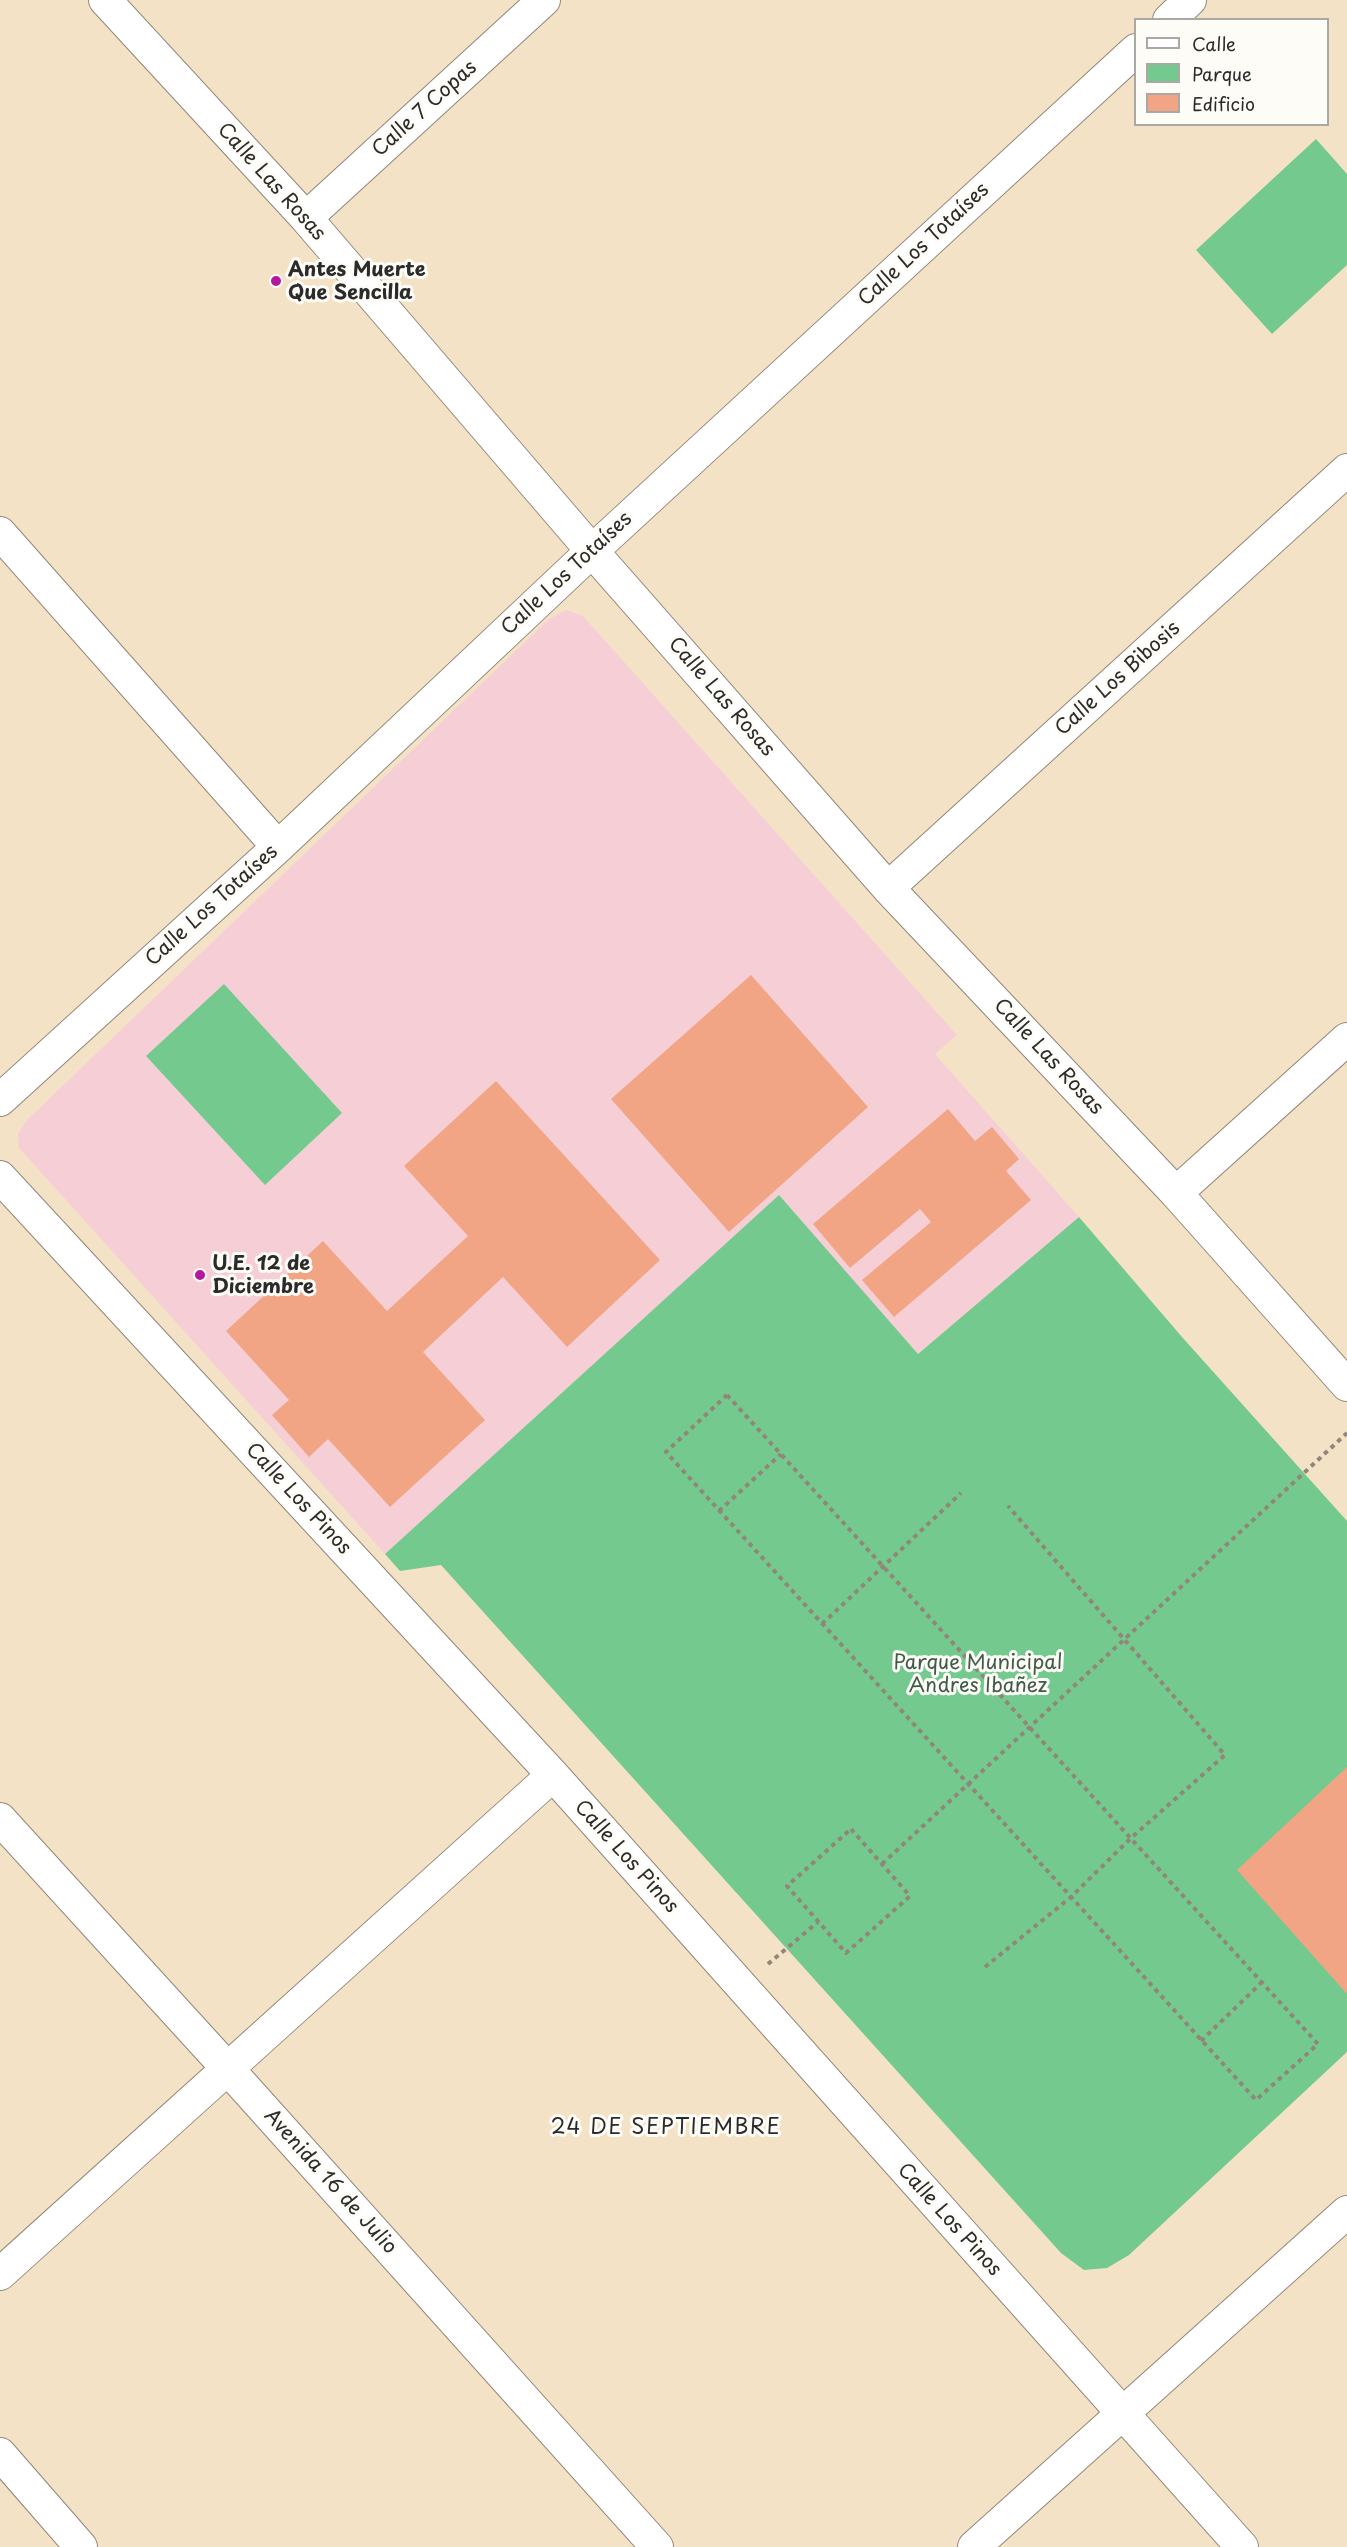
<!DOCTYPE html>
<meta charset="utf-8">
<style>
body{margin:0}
#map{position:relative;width:1347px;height:2547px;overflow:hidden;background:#f4e2c7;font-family:"Playpen Sans",sans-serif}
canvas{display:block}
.legend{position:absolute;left:1134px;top:18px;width:195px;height:108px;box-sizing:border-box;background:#fdfcf7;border:2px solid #a9a8a5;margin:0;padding:8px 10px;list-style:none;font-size:18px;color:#2b2b2b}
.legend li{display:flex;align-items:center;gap:12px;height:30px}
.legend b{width:30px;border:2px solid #a9a8a5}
</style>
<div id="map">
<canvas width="1347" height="2547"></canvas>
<ul class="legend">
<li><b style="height:8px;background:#fff"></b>Calle</li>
<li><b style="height:16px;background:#74ca8e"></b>Parque</li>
<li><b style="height:16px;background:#f1a585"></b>Edificio</li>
</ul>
</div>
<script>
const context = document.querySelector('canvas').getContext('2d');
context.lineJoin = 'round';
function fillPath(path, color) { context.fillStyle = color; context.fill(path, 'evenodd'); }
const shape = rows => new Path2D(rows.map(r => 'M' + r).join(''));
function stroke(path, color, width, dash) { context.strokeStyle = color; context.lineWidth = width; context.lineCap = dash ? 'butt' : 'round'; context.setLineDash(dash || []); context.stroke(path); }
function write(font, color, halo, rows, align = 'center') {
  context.font = font + ' "Playpen Sans",sans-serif'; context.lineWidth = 6; context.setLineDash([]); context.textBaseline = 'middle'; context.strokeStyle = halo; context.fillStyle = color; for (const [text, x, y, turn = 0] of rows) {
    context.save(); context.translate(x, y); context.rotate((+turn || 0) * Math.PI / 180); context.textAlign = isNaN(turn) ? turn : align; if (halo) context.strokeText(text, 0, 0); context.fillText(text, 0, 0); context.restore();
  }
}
fillPath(shape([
 [566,610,583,616,957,1035,935,1054,1079,1217,918,1354,779,1196,385,1554,19,1148,18,1134,26,1121,549,619]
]), '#f6cfd6');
fillPath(shape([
 [1316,139,1347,174,1347,265,1272,334,1196,250],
 [224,984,342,1113,265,1185,146,1056],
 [779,1195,918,1354,1079,1217,1182,1337,1347,1521,1347,2052,1129,2255,1107,2268,1084,2270,1061,2253,441,1565,400,1571,385,1554]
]), '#74ca8e');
fillPath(shape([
 [751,975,868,1107,729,1232,611,1099],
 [496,1081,660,1260,567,1347,503,1277,423,1352,485,1420,390,1507,328,1439,309,1457,272,1415,289,1400,226,1331,323,1241,387,1311,468,1236,404,1166],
 [948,1109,975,1141,992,1127,1019,1159,1006,1171,1031,1200,894,1317,862,1280,931,1222,920,1209,850,1268,813,1224],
 [1347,1767,1347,1994,1237,1870]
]), '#f1a585');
const minor = shape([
 [105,0,306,218,592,551,888,888,1176,1193,1347,1385],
 [1169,20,1190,0],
 [306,218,544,0],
 [0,533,278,847],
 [888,888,1347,470],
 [0,1100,278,847,592,551,1136,50],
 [0,1177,553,1775,1242,2547],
 [1176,1193,1347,1039],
 [0,1819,228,2069,657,2547],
 [0,2274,553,1775],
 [0,2454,81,2547],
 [974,2547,1347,2212]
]);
stroke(minor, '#908679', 34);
stroke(shape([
 [727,1395,1318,2044,1256,2100,666,1452,727,1395],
 [719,1511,781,1454],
 [822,1624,961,1493],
 [851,1829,910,1896,846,1953,787,1886,851,1829],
 [882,1864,1347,1433],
 [768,1964,818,1922],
 [985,1967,1071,1897,1131,1838,1225,1755,1008,1506],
 [1201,2041,1262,1982]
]), '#908679', 4, [4.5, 4.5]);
stroke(minor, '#fff', 32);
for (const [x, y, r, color] of [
 [276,281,6,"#b5179e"],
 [200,1275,6,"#b5179e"]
]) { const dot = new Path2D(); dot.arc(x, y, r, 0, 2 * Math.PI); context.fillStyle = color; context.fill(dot); stroke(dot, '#fdfcf7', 2); }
write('20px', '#2b2b2b', '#fdfcf7', [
 ["Calle 7 Copas",425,109,-42],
 ["Calle Las Rosas",271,182,48],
 ["Calle Los Totaíses",924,245,-43],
 ["Calle Los Totaíses",567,574,-43],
 ["Calle Los Bibosis",1118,679,-42],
 ["Calle Las Rosas",721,697,49],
 ["Calle Los Totaíses",212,906,-42],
 ["Calle Las Rosas",1048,1057,47],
 ["Calle Los Pinos",298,1499,47],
 ["Calle Los Pinos",626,1857,48],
 ["Avenida 16 de Julio",330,2182,48],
 ["Calle Los Pinos",949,2220,48]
]);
write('bold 20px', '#2b2b2b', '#fdfcf7', [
 ["Antes Muerte",288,270],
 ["Que Sencilla",288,293],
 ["U.E. 12 de",212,1264],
 ["Diciembre",212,1287]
], 'left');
write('20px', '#415b49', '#fdfcf7', [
 ["Parque Municipal",978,1663],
 ["Andres Ibañez",978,1686]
]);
context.letterSpacing = '1.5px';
write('21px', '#2b2b2b', '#fdfcf7', [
 ["24 DE SEPTIEMBRE",666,2128]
]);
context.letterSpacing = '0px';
</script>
